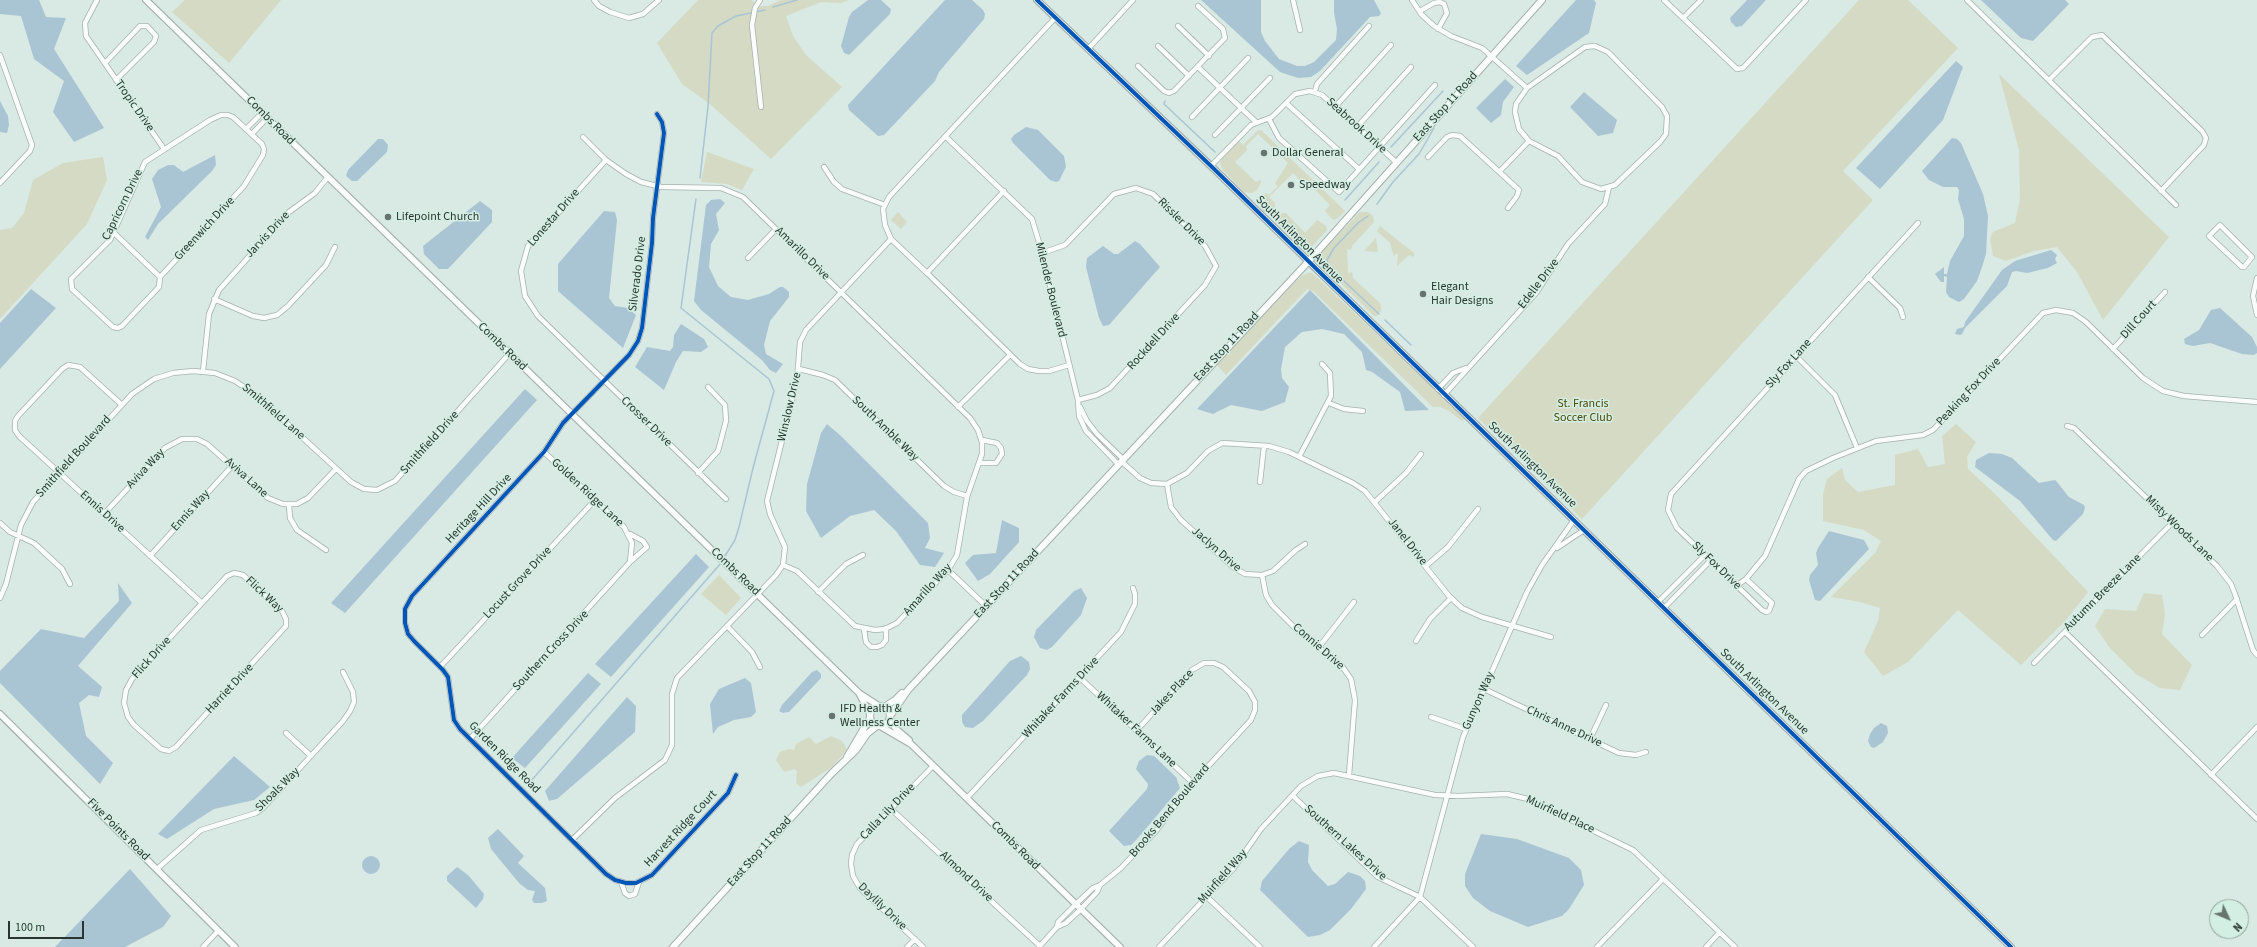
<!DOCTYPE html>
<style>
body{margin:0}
#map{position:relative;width:2257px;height:947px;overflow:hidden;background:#d9e9e3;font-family:"Source Sans 3",sans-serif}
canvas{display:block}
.north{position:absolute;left:2209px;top:899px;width:40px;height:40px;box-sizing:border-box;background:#d3efe4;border:1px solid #8fa49c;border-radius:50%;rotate:134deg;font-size:11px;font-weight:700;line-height:16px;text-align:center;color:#2a3430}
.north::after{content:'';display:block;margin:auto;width:14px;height:18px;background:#67736f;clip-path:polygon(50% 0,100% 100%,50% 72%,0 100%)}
.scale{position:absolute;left:8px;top:921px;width:76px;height:18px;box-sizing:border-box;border:2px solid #2a3430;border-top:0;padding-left:5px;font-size:12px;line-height:14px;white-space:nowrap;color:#2a3430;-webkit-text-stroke:3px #d3efe4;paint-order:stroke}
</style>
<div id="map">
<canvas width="2257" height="947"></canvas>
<div class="north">N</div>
<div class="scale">100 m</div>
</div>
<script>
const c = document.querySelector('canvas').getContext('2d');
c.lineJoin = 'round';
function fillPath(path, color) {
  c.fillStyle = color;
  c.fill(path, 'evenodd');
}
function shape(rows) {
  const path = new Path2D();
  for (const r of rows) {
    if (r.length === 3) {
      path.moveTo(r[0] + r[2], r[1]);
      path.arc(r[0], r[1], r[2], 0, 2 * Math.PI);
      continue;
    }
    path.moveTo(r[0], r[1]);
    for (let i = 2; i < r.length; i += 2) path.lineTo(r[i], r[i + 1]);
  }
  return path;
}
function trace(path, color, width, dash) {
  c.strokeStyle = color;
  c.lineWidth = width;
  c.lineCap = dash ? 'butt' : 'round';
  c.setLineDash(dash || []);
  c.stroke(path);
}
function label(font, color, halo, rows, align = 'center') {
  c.font = font + ' "Source Sans 3",sans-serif';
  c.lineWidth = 3;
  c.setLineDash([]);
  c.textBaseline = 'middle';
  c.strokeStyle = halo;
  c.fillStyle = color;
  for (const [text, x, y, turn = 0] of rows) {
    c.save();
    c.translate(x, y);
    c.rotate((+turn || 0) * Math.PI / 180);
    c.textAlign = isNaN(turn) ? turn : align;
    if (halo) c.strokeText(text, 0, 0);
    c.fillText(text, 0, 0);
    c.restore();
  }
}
fillPath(shape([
 [185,0,281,0,229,63,172,12],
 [698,0,752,0,757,6,768,6,781,0,849,0,841,3,821,2,786,16,793,36,806,55,842,87,771,159,711,105,682,84,657,43],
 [1859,0,1908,0,1958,48,1843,171,1873,200,1582,519,1478,418],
 [1999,74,2169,237,2103,320,2077,272,2057,247,2034,251,2006,261,1993,256,1990,238,1993,232,2015,223,2020,199,2019,150],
 [1261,130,1345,211,1338,218,1334,220,1331,218,1325,211,1330,205,1305,180,1302,182,1293,173,1269,197,1275,203,1275,206,1269,213,1263,212,1260,206,1261,199,1266,193,1269,195,1278,186,1275,183,1288,163,1258,134,1246,146,1247,150,1235,162,1256,182,1261,180,1261,183,1256,191,1251,193,1244,192,1223,170,1220,164,1222,159,1239,141,1243,145,1257,131],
 [707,152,754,169,742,190,727,184,701,182],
 [103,157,107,180,87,224,0,319,0,230,12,228,24,213,33,180,63,163],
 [898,212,907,222,901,229,891,220],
 [1360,212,1368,212,1373,216,1374,222,1352,246,1351,250,1347,249,1348,273,1352,272,1353,278,1381,304,1381,311,1377,316,1374,316,1321,264,1319,258,1320,254],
 [1282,213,1286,213,1305,233,1317,220,1326,226,1327,230,1309,250,1305,251,1276,223,1276,219],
 [1380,226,1414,253,1414,257,1409,255,1397,266,1398,254,1395,254,1394,257,1390,243,1377,231],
 [1376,238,1378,252,1364,251,1375,239],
 [1308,273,1312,273,1465,418,1462,421,1449,411,1440,407,1433,407,1313,291,1307,289,1226,375,1216,364,1301,276],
 [1956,424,1976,442,1967,457,1968,469,1995,494,2088,592,2067,619,2021,665,1958,610,1908,662,1883,676,1864,652,1878,621,1880,608,1860,602,1831,597,1875,553,1881,541,1864,530,1823,521,1823,494,1827,479,1842,468,1845,480,1858,492,1895,485,1895,455,1918,449,1928,467,1945,464,1942,436],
 [719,575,741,598,726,615,701,594],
 [2144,593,2162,595,2165,614,2162,634,2192,665,2180,690,2160,688,2136,674,2109,647,2095,626,2105,609,2136,611],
 [831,736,842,741,847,750,832,767,801,787,796,783,797,771,794,769,784,772,776,760,780,752,789,749,794,750,796,744,809,737,816,744]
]), '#d5dac4');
fillPath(shape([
 [0,0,39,0,46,17,66,18,54,49,104,128,74,142,53,112,64,81,34,59,21,16,0,14],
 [868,0,881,0,891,9,890,14,849,55,844,53,841,46,849,17,852,12],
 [945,0,972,0,983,10,985,14,984,19,939,72,935,81,884,135,878,136,849,110,848,105],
 [1201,0,1261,0,1261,32,1265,41,1279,59,1297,66,1305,66,1314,62,1336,40,1337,29,1334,13,1334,0,1374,0,1381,13,1379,16,1370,17,1320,71,1311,77,1298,78,1280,72],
 [1576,0,1594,0,1596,3,1589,33,1527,75,1516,66],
 [1747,0,1766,0,1742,26,1736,27,1731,22,1730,18],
 [1981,0,2065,0,2069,4,2033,41,2021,38],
 [1956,61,1963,67,1943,120,1880,189,1856,168],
 [1505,79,1514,87,1503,102,1501,115,1491,123,1476,108],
 [1584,92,1617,120,1613,133,1598,136,1570,107],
 [0,101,8,116,9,125,7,133,0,132],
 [1026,127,1038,130,1064,156,1066,167,1059,181,1056,182,1050,180,1013,143,1011,139,1014,135],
 [1952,138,1957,139,1961,143,1983,194,1988,216,1986,254,1982,267,1977,281,1964,299,1959,302,1949,297,1946,292,1947,277,1944,276,1944,282,1941,282,1935,274,1944,267,1944,274,1947,274,1950,261,1964,236,1964,219,1958,199,1959,190,1957,187,1943,187,1929,180,1922,171],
 [378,139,383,139,388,145,387,152,357,181,352,181,346,176,348,170],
 [215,155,216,165,212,171,158,224,148,240,145,237,161,207,152,179,158,170,168,165,174,165,183,172],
 [720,199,725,203,716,214,719,230,711,244,709,267,718,286,731,297,748,300,769,294,780,287,783,287,789,292,789,297,770,321,764,345,766,354,783,364,776,373,770,370,762,360,701,310,694,301,706,205,711,200],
 [480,201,492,210,492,222,448,269,439,269,424,254,423,246],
 [604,211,615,212,617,220,609,298,615,306,628,308,636,315,623,348,558,291,558,264],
 [1135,241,1140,244,1160,267,1109,325,1103,326,1099,318,1086,267,1087,258,1103,246,1114,254,1118,254],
 [2051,250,2057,255,2055,259,2057,263,2048,268,2027,273,2016,271,2012,272,2007,286,1965,328,1962,334,1960,335,1955,334,1957,329,1964,327,1965,322,2002,270,2015,261],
 [31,289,56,308,0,369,0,323],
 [1310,290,1429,410,1405,411,1400,392,1372,372,1366,370,1362,352,1344,334,1322,329,1302,332,1285,347,1281,369,1282,378,1289,387,1285,402,1262,411,1231,405,1213,414,1197,409],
 [2220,308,2252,337,2257,347,2257,353,2254,355,2242,354,2210,343,2193,346,2185,344,2184,339,2199,330,2211,310],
 [681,324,704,339,708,347,701,352,683,351,676,362,664,390,635,367,647,347,670,351,673,347,674,335],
 [525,389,537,400,345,613,331,603],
 [827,424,841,436,928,523,930,538,925,548,944,553,935,567,920,565,896,531,874,510,850,516,821,538,806,511,807,484,821,433],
 [1989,453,2002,454,2012,458,2039,483,2055,480,2057,482,2069,497,2084,505,2085,508,2083,514,2056,541,2053,540,2020,501,1975,467,1976,460],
 [1002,520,1019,528,1019,542,990,574,978,581,965,563,973,555,996,553],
 [1829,531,1864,540,1869,549,1820,601,1815,600,1809,580,1810,575,1818,565,1816,553,1818,548],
 [696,554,709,567,611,677,595,664],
 [118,583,132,603,78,666,102,687,99,697,89,695,79,703,86,736,113,763,100,784,0,683,0,671,41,629,84,638,119,601],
 [1081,588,1087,598,1081,615,1052,647,1047,650,1040,648,1034,637,1036,630,1074,591],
 [1021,656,1029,662,1030,669,1027,675,983,721,973,728,965,727,962,722,962,715,1010,661],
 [817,670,821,674,821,678,789,712,783,713,779,711,782,705,812,672],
 [588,673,601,684,525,768,512,758],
 [745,678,751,683,756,712,751,717,734,720,718,727,713,734,710,704,719,689],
 [627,697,636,706,635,732,557,799,549,801,545,791],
 [1881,723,1887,726,1888,733,1883,742,1874,748,1871,747,1868,741,1870,734,1874,728],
 [1147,755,1154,756,1176,777,1180,788,1138,838,1131,845,1124,846,1109,831,1147,789,1148,784,1136,769,1139,761],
 [234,756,270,787,254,800,214,809,167,839,158,834],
 [498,829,524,856,518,863,545,888,547,901,542,903,534,903,532,900,535,891,528,890,519,883,491,849,488,838],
 [1481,834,1517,839,1569,858,1581,870,1584,885,1569,909,1562,916,1528,927,1490,911,1473,898,1465,886,1465,874],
 [1299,841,1309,845,1308,862,1312,870,1328,886,1335,884,1348,872,1360,876,1365,881,1366,889,1351,909,1330,930,1320,935,1308,937,1260,890,1262,881,1289,849],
 [371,865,9],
 [457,867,468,875,484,894,483,899,476,908,447,881,447,876],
 [130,869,171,916,163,927,125,947,55,947]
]), '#a9c5d4');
trace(shape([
 [773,7,797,0],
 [1165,101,1164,104,1215,152],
 [1391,147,1443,91],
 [700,178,708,106,712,33,718,26,736,16,765,10],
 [696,199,681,308,769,379,774,391,753,468,739,527,735,540,723,559],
 [1345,200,1379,162],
 [1377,204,1393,182,1419,154,1434,128],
 [1368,216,1358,223,1334,248,1327,260,1327,265,1379,314],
 [1385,320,1411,345],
 [531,781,721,563]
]), '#a9c5d4', 1.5);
const minor = shape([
 [97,0,85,23,86,36,164,149],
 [594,0,599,6,610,12,629,18,643,14,659,0],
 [760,0,755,8,752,25,761,107],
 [1293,0,1300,30],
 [1412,0,1421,14,1434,26,1451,36,1482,48,1527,88],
 [1664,0,1737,69,1743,68,1806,0],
 [1967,0,2176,205],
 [1420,11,1434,3,1440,2,1444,4,1447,13,1438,29],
 [1683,18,1701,0],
 [1178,26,1209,56],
 [1158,46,1189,76],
 [1595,46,1608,52,1662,107,1667,116,1666,134,1660,142,1615,185,1601,189,1582,182,1558,156,1529,141,1519,129,1515,112,1516,104,1527,88,1585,47,1595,46],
 [1088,49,1133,0],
 [0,55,32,145,30,151,0,183],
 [105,63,140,26,147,26,156,36,154,42,116,80],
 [1138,66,1164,91,1169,93,1174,91,1225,38,1223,29,1198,6],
 [1198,67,1256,122],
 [2049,80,2092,37,2102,35,2202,131,2206,138,2204,145,2161,191],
 [1315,91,1317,84,1369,26],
 [1286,103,1359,169],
 [1335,107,1391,45],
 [657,114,662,122,664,133,653,218,652,243,642,328,638,341,629,355,563,423,544,452,412,596,405,609,405,623,408,634,414,641,443,670,448,677,454,720,460,729,606,874,615,880,626,883,636,883,652,875,728,793,736,775],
 [228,115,233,117,262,144,264,149,263,155,244,186,160,277,159,287,122,326,118,328,113,327,72,289,71,279,110,240,145,162,210,120,221,115,228,115],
 [1192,117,1248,58],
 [1269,119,1279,138,1339,192,1435,85],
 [1357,127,1411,67],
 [247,128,262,113],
 [252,134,267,118],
 [1215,135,1270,78],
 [583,137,606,160,626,174,641,182,661,187,721,188,743,197,970,418,978,430,982,442,982,454,967,497,957,555,948,570,897,623,885,629,875,630,855,626,797,571,783,565],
 [946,137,1032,219,1041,249,1078,400,1079,416,1086,431,1118,464],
 [1428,157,1447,137,1452,135,1460,136,1519,190,1517,196,1508,208],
 [606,160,528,246,521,271,525,296,538,316,726,499],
 [1211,166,1251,125,1272,117,1295,94,1310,91,1322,95,1396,162],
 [824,167,834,182,842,189,885,205],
 [1500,171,1529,141],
 [1004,191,927,273,891,239,885,225,883,209,889,197,1055,18],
 [2220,225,2252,257,2244,267,2242,267,2209,236,2220,225],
 [113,232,160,277],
 [1042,253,1065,245,1114,194,1136,188,1153,194,1193,233,1205,246,1216,266,1205,285,1110,388,1097,395,1078,400],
 [748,258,776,229],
 [927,273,1020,364,1028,369,1039,371,1049,371,1069,365],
 [1868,277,1900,308,1903,317],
 [2257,278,2253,296,2257,315],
 [214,299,253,316,264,318,277,315,288,306,326,265,335,247],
 [2113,349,2165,292],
 [1796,356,1835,395,1857,448],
 [799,369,823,375,835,380,944,486,954,492,967,496],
 [203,371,209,314,219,290,289,212,315,193,327,178],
 [1438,389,1453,373,1466,368],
 [1444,395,1536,293,1568,244,1605,204,1609,187],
 [1329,403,1344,409,1363,411],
 [122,405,80,367,68,365,62,369,18,416,15,421,15,430,19,436,202,603],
 [958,407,1010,355],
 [1080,407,1087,421,1097,434,1123,459],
 [2067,426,2074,428,2217,566,2231,584,2235,594,2253,650,2257,655],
 [1299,457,1331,396,1330,373,1322,364],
 [1121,461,1140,478,1151,483,1167,484,1187,473,1208,451,1222,443,1269,446,1289,452,1353,483,1365,491,1449,596,1462,608,1482,617,1551,637],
 [979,463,996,463,1002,454,1001,448,997,443,982,440],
 [698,473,718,451,726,421,725,405,708,387],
 [1260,482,1264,446],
 [1167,484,1171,507,1181,520,1233,567,1245,574,1262,575,1273,571,1296,550,1305,544],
 [1375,502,1406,473,1421,454],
 [289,505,290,518,297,530,326,550],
 [104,514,165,448,182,439,197,439,207,444,268,498,283,504,297,504,308,498,336,469],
 [0,523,10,532,34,543,62,569,70,584],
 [630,534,643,541,647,547,630,562],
 [1557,548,1584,530],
 [150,556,232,466],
 [1426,566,1448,547,1478,509],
 [948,570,986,606],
 [234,573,243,575,282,611,286,619,286,626,176,747,169,751,161,749,134,725,128,717,124,703,126,690,132,679,202,603,227,576,234,573],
 [1262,575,1266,595,1272,605,1297,630,1341,665,1351,679,1355,700,1349,775],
 [1746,579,1772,603,1769,611,1766,612,1762,610,1677,528,1668,510,1671,494,1918,223],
 [1736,586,1746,579,1765,556,1799,479,1806,471,1833,458,1876,441,1923,435,1933,430,2043,313,2056,310,2073,313,2086,322,2143,378,2163,391,2184,396,2257,402],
 [818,592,846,564,863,555],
 [0,598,6,584,21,525,33,502,132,394,154,379,173,373,193,371,215,373,235,381,256,395,351,482,364,489,377,490,395,481,509,354],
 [1658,602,1705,555],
 [1664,608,1710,561],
 [727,626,752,652,760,667],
 [864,629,866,642,871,647,877,647,882,645,886,640,886,628],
 [2065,632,2257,819],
 [2202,635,2237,599],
 [1416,641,1430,619,1451,598],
 [1319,647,1354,602],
 [2034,663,2172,523],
 [440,667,595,500],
 [1079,677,1193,783],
 [1484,689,1619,753,1636,755,1646,752],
 [1431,717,1466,729],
 [286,733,311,756],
 [470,739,630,562,632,543,624,527,544,452],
 [1590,739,1606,705],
 [2211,775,2257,727],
 [1293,796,1378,877,1420,897,1473,947],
 [967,798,1121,632,1135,604,1135,594,1133,588],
 [891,809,1040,946],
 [572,840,615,798,665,760,672,745,672,694,677,678,776,575,783,565,785,547,770,514,767,501,797,380,800,342,806,330,891,239],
 [157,869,201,830,256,813,263,808,343,721,350,711,354,702,353,692,343,672],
 [621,882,625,893,629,896,635,894,639,882],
 [1207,897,1260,947],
 [1057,927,1058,922,1075,905,1093,888,1100,885,1121,868,1156,831,1188,788,1251,720,1255,710,1255,702,1249,691,1223,667,1214,663,1204,663,1192,670,1137,730],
 [203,947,218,931],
 [907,947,915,939],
 [923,947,860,888,853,876,851,864,852,855,857,844,933,766],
 [1039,947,1057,927,1066,923,1080,910,1097,892,1100,885],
 [1159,947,1233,869,1261,829,1301,786,1318,776,1334,773,1435,795,1458,796,1507,794,1528,799,1633,850,1735,947],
 [1374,947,1420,897,1463,737,1527,592,1542,565,1574,520],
 [1597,947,1663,879],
 [1706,947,1719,933]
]);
const tertiary = shape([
 [146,0,859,693,870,714],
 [1037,0,1211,166,2011,947],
 [859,693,879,706],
 [0,714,235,947],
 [890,719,896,729,909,740],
 [880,726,911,744,1120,947]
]);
const secondary = shape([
 [880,716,10],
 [884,707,895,700,902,693],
 [890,716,908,690,1308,262,1542,0],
 [847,757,870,718],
 [673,947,832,773,856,750,867,734,877,726]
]);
trace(minor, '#a5b1ad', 6);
trace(tertiary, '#a5b1ad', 8);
trace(secondary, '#a5b1ad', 8);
trace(minor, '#f9fcfb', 4.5);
trace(tertiary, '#f9fcfb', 5.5);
trace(secondary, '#f9fcfb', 6);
trace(shape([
 [1037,0,1211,166,2011,947],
 [657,114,662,122,664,133,653,218,652,243,642,328,638,341,629,355,563,423,544,452,412,596,405,609,405,623,408,634,414,641,443,670,448,677,454,720,460,729,606,874,615,880,626,883,636,883,652,875,728,793,736,775]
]), '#0057b8', 4);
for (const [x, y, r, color] of [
 [1264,153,4,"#67736f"],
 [1291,185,4,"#67736f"],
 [388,217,4,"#67736f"],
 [1423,294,4,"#67736f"],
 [832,716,4,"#67736f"]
]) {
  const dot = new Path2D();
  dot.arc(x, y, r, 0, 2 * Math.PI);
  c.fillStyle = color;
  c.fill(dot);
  trace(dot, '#d3efe4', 1.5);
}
label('12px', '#2a3430', '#d3efe4', [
 ["Tropic Drive",134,106,55],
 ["East Stop 11 Road",1446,107,-48],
 ["Combs Road",270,121,45],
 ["Seabrook Drive",1356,126,42],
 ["Capricorn Drive",123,205,-64],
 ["Lonestar Drive",554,218,-49],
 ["Rissler Drive",1181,222,45],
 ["Greenwich Drive",205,229,-47],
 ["Jarvis Drive",268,235,-47],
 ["South Arlington Avenue",1299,240,45],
 ["Amarillo Drive",802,254,44],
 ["Silverado Drive",638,274,-83],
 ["Edelle Drive",1539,284,-53],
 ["Milender Boulevard",1050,290,76],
 ["Dill Court",2139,320,-48],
 ["Rockdell Drive",1154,342,-48],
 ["Combs Road",502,347,44],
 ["East Stop 11 Road",1227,347,-47],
 ["Sly Fox Lane",1789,364,-48],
 ["Peaking Fox Drive",1969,392,-47],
 ["Winslow Drive",790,407,-77],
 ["Smithfield Lane",273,412,41],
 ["Crosser Drive",646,422,44],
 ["South Amble Way",885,429,44],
 ["Smithfield Drive",430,443,-48],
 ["Smithfield Boulevard",74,457,-48],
 ["South Arlington Avenue",1532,465,44],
 ["Aviva Way",146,469,-47],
 ["Aviva Lane",246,478,42],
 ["Golden Ridge Lane",587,493,43],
 ["Heritage Hill Drive",479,509,-47],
 ["Ennis Way",191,511,-48],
 ["Ennis Drive",102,512,42],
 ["Misty Woods Lane",2179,529,44],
 ["Janel Drive",1407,542,52],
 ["Jaclyn Drive",1216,550,41],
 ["Sly Fox Drive",1716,566,44],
 ["Combs Road",735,572,44],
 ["Locust Grove Drive",518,583,-47],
 ["East Stop 11 Road",1007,584,-47],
 ["Amarillo Way",928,590,-48],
 ["Autumn Breeze Lane",2103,593,-45],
 ["Flick Way",264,595,43],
 ["Connie Drive",1318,647,41],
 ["Southern Cross Drive",551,651,-47],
 ["Flick Drive",152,658,-48],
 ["Harriet Drive",230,689,-47],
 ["South Arlington Avenue",1764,692,44],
 ["Jakes Place",1172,693,-47],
 ["Whitaker Farms Drive",1061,698,-47],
 ["Gunyon Way",1479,701,-66],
 ["Chris Anne Drive",1564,727,25],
 ["Whitaker Farms Lane",1136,730,43],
 ["Garden Ridge Road",504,758,45],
 ["Shoals Way",278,790,-45],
 ["Brooks Bend Boulevard",1170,811,-50],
 ["Calla Lily Drive",888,812,-46],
 ["Muirfield Place",1560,815,25],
 ["Harvest Ridge Court",681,829,-47],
 ["Five Points Road",118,830,45],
 ["Southern Lakes Drive",1345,843,42],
 ["Combs Road",1015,846,45],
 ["East Stop 11 Road",760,852,-48],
 ["Almond Drive",966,877,43],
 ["Muirfield Way",1223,877,-49],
 ["Daylily Drive",882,907,44]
]);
label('12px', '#2a3430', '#d3efe4', [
 ["Dollar General",1272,153],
 ["Speedway",1299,185],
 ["Lifepoint Church",396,217],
 ["Elegant",1431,287],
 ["Hair Designs",1431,301],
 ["IFD Health &",840,709],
 ["Wellness Center",840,723]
], 'left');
label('12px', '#504805', '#d3efe4', [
 ["St. Francis",1583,404],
 ["Soccer Club",1583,418]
]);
</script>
